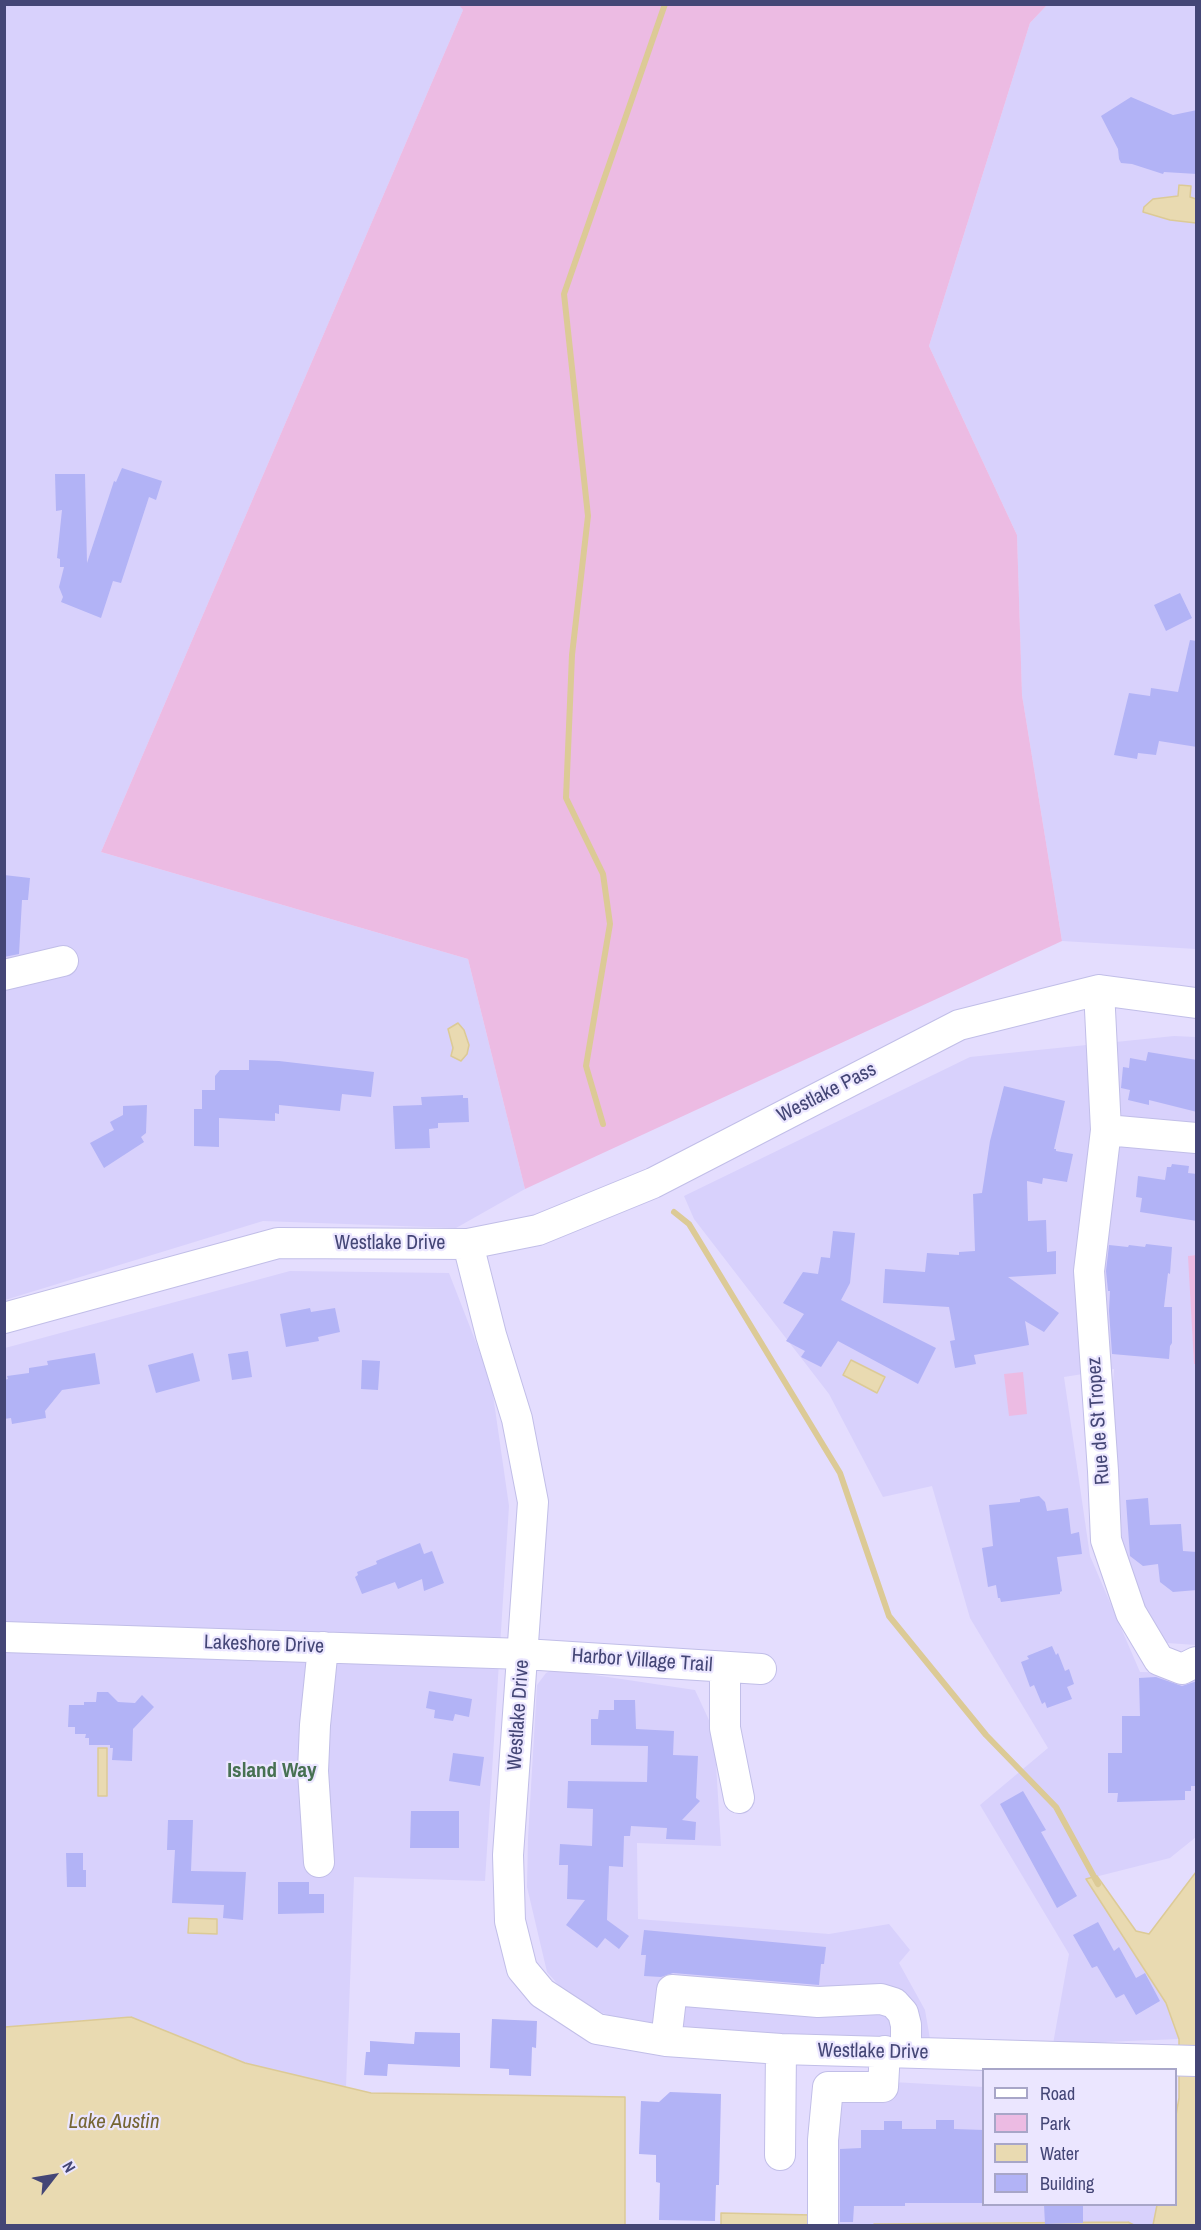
<!DOCTYPE html>
<style>
body{margin:0}
#map{position:relative;width:1201px;height:2230px;overflow:hidden;background:#e4ddfe;font-family:"Archivo Narrow",sans-serif}
canvas{display:block}
.frame{position:absolute;inset:0;border:6px solid #444676;pointer-events:none}
.legend{position:absolute;left:982px;top:2068px;width:195px;height:138px;box-sizing:border-box;background:#ebe6ff;border:2px solid #a8a6c8;margin:0;padding:8px 10px;list-style:none;font-size:18px;color:#444676}
.legend li{display:flex;align-items:center;gap:12px;height:30px}
.legend b{width:30px;border:2px solid #a8a6c8}
.north{position:absolute;left:24px;top:2146px;width:60px;height:60px;-webkit-text-stroke:4px #ebe6ff;paint-order:stroke;rotate:59deg;font-size:16px;font-weight:700;line-height:24px;text-align:center;color:#444676}
.north::after{content:'';display:block;margin:auto;width:21px;height:27px;background:#444676;clip-path:polygon(50% 0,100% 100%,50% 72%,0 100%)}
</style>
<div id="map">
<canvas width="1201" height="2230"></canvas>
<div class="frame"></div>
<ul class="legend">
<li><b style="height:8px;background:#fff"></b>Road</li>
<li><b style="height:16px;background:#ecbbe3"></b>Park</li>
<li><b style="height:16px;background:#e9dab1"></b>Water</li>
<li><b style="height:16px;background:#b2b3f6"></b>Building</li>
</ul>
<div class="north">N</div>
</div>
<script>
const c = document.querySelector('canvas').getContext('2d');
c.lineJoin = 'round';
function fillPath(path, color) {
  c.fillStyle = color;
  c.fill(path, 'evenodd');
}
function shape(rows) {
  const path = new Path2D();
  for (const r of rows) {
    path.moveTo(r[0], r[1]);
    for (let i = 2; i < r.length; i += 2) path.lineTo(r[i], r[i + 1]);
  }
  return path;
}
function trace(path, color, width, dash) {
  c.strokeStyle = color;
  c.lineWidth = width;
  c.lineCap = dash ? 'butt' : 'round';
  c.setLineDash(dash || []);
  c.stroke(path);
}
function label(font, color, halo, rows, align = 'center') {
  c.font = font + ' "Archivo Narrow",sans-serif';
  c.lineWidth = 4.5;
  c.setLineDash([]);
  c.textBaseline = 'middle';
  c.strokeStyle = halo;
  c.fillStyle = color;
  for (const [text, x, y, turn = 0] of rows) {
    c.save();
    c.translate(x, y);
    c.rotate((+turn || 0) * Math.PI / 180);
    c.textAlign = isNaN(turn) ? turn : align;
    if (halo) c.strokeText(text, 0, 0);
    c.fillText(text, 0, 0);
    c.restore();
  }
}
fillPath(shape([
 [459,4,463,10,101,852,468,959,525,1189,456,1228,263,1221,5,1300,4,5],
 [1047,5,1196,5,1196,949,1062,941,1022,695,1017,535,929,346,1030,23],
 [1174,1036,1196,1037,1196,1255,1189,1256,1194,1364,1196,1364,1196,1645,1167,1643,1149,1627,1117,1535,1111,1413,1114,1369,1064,1377,1090,1556,1140,1672,1188,1673,1196,1670,1196,1837,1170,1858,1087,1879,1166,2004,1179,2039,1053,2044,1069,1954,980,1805,1048,1748,970,1618,932,1486,883,1497,829,1394,694,1219,684,1196,970,1057],
 [290,1271,449,1273,491,1381,509,1506,485,1881,354,1877,346,2087,245,2063,131,2017,5,2027,5,1348],
 [554,1669,695,1690,714,1731,721,1846,637,1843,638,1919,829,1934,889,1924,910,1950,899,1963,925,2010,930,2039,636,2028,570,1998,547,1972,527,1887,528,1838,537,1685,546,1673],
 [820,2078,983,2087,984,2204,1157,2205,1153,2225,1134,2225,1128,2222,812,2226]
]), '#d8d1fc');
fillPath(shape([
 [459,5,1047,5,1030,23,929,346,1017,535,1022,695,1062,941,525,1189,468,959,101,852,463,10],
 [1196,1255,1196,1364,1194,1364,1188,1256],
 [1023,1372,1027,1414,1009,1416,1004,1374]
]), '#ecbbe3');
const water = shape([
 [1179,185,1191,186,1190,197,1196,199,1196,223,1170,220,1143,212,1144,207,1153,199,1178,196,1179,185],
 [458,1023,464,1030,469,1045,467,1054,461,1061,451,1056,453,1048,448,1029,458,1023],
 [851,1360,885,1377,877,1393,843,1375,851,1360],
 [98,1748,107,1748,107,1796,98,1796,98,1748],
 [1196,1872,1196,2225,1153,2225,1157,2205,1176,2204,1176,2115,1179,2098,1179,2039,1166,2003,1086,1879,1097,1876,1136,1931,1149,1934,1196,1872],
 [189,1918,217,1919,217,1934,188,1933,189,1918],
 [131,2017,245,2063,371,2093,625,2097,625,2225,5,2225,5,2027,131,2017],
 [721,2213,812,2215,812,2225,721,2226,721,2213],
 [1128,2222,1134,2225,874,2226,874,2224,1128,2222]
]);
fillPath(water, '#e9dab1');
trace(water, '#dcca96', 1.5);
trace(shape([
 [603,1124,586,1066,610,924,603,874,566,798,572,655,588,516,564,294,665,4],
 [674,1212,689,1224,840,1473,889,1616,986,1735,1056,1807,1098,1884]
]), '#dcca96', 6);
fillPath(shape([
 [1131,97,1173,115,1197,110,1197,174,1164,172,1163,174,1132,164,1121,163,1119,159,1118,149,1101,116],
 [122,468,162,481,156,500,149,497,121,583,113,581,101,618,61,602,63,597,59,587,64,567,60,567,60,559,57,558,62,510,56,511,55,474,85,474,87,563,114,481,116,482],
 [1180,593,1192,618,1166,631,1154,605],
 [1190,640,1197,641,1197,747,1159,741,1156,755,1138,753,1137,759,1114,755,1129,693,1150,696,1151,688,1178,692],
 [4,875,30,878,28,900,22,900,19,954,4,957],
 [1148,1052,1197,1060,1197,1112,1149,1100,1149,1105,1128,1100,1130,1090,1121,1088,1123,1067,1129,1068,1130,1058,1146,1061],
 [249,1060,279,1061,374,1072,371,1097,342,1094,340,1111,279,1105,279,1114,275,1113,275,1121,219,1118,219,1147,194,1146,194,1109,202,1109,202,1090,215,1090,215,1076,220,1070,249,1070],
 [1004,1086,1065,1101,1054,1149,1056,1149,1056,1151,1073,1154,1067,1182,1043,1178,1042,1184,1027,1181,1028,1221,1046,1220,1047,1252,1056,1251,1056,1274,1008,1277,1059,1313,1044,1332,1025,1321,1029,1345,974,1355,976,1364,955,1368,950,1341,955,1340,949,1307,883,1303,885,1269,925,1272,927,1253,959,1255,959,1252,975,1251,973,1194,982,1193,990,1141],
 [463,1095,463,1098,468,1098,469,1122,438,1123,438,1128,429,1129,430,1148,395,1149,393,1106,422,1105,421,1097],
 [147,1105,146,1133,141,1137,144,1142,104,1168,90,1143,114,1130,110,1122,123,1115,123,1106],
 [1172,1164,1189,1166,1188,1173,1197,1174,1197,1221,1140,1212,1142,1198,1136,1197,1138,1176,1165,1180,1167,1167,1171,1167],
 [833,1231,855,1233,850,1283,841,1300,936,1348,918,1384,838,1341,821,1367,801,1357,805,1351,786,1341,804,1314,783,1303,803,1272,818,1274,821,1257,830,1258],
 [1146,1244,1172,1247,1170,1274,1168,1273,1164,1307,1172,1307,1172,1343,1170,1346,1169,1359,1112,1354,1109,1311,1110,1291,1108,1291,1106,1271,1109,1245,1128,1247,1129,1245,1145,1247],
 [310,1308,311,1312,335,1308,340,1332,318,1337,319,1341,286,1347,280,1314],
 [248,1351,252,1377,232,1380,228,1354],
 [95,1353,100,1384,62,1390,45,1411,46,1418,12,1424,11,1418,4,1419,4,1380,8,1379,7,1376,29,1373,29,1368,48,1365,47,1361],
 [193,1353,200,1381,156,1393,148,1365],
 [362,1360,380,1361,378,1390,361,1389],
 [1039,1496,1045,1502,1047,1511,1068,1508,1071,1534,1079,1532,1082,1554,1057,1557,1062,1591,1060,1592,1060,1594,1001,1602,1000,1598,998,1598,996,1585,988,1587,982,1548,993,1546,989,1505,1020,1502,1020,1499],
 [1148,1498,1150,1525,1181,1524,1183,1551,1197,1552,1197,1590,1173,1592,1160,1582,1158,1564,1143,1566,1130,1556,1126,1500],
 [420,1543,424,1554,432,1551,444,1583,424,1591,422,1579,398,1589,395,1582,362,1594,355,1577,358,1575,357,1572,377,1564,376,1561],
 [1052,1646,1056,1655,1058,1653,1065,1671,1069,1669,1074,1684,1067,1687,1072,1699,1047,1708,1045,1702,1042,1704,1034,1685,1030,1687,1021,1662,1029,1659,1027,1656],
 [1156,1677,1182,1686,1197,1681,1197,1786,1191,1786,1191,1791,1185,1791,1185,1800,1117,1802,1118,1793,1108,1793,1108,1753,1122,1753,1122,1716,1140,1716,1139,1678],
 [429,1691,472,1699,469,1717,455,1714,453,1721,434,1718,435,1710,426,1708],
 [97,1692,108,1692,118,1702,135,1703,142,1695,154,1707,133,1729,132,1761,112,1760,113,1748,110,1748,110,1745,89,1745,89,1738,85,1738,86,1734,75,1734,75,1727,68,1727,69,1705,84,1705,84,1702,96,1702],
 [614,1700,635,1700,636,1729,674,1731,673,1755,698,1756,696,1798,700,1801,682,1820,696,1822,695,1840,666,1839,667,1828,631,1826,630,1836,624,1836,623,1867,609,1866,607,1920,629,1936,619,1949,605,1938,597,1948,566,1925,585,1900,567,1899,568,1865,559,1865,560,1844,592,1846,593,1809,567,1808,568,1781,647,1782,648,1746,591,1745,591,1719,598,1719,599,1710,614,1710],
 [453,1753,484,1757,480,1786,449,1781],
 [1023,1791,1046,1830,1041,1832,1077,1896,1057,1908,1000,1804],
 [411,1811,459,1811,459,1848,410,1848],
 [168,1820,193,1820,191,1871,246,1872,243,1920,223,1918,224,1905,172,1903,175,1850,167,1850],
 [66,1853,83,1853,83,1870,86,1870,86,1887,67,1887],
 [278,1882,309,1882,309,1894,324,1894,324,1913,278,1914],
 [1098,1922,1114,1951,1119,1947,1136,1978,1145,1973,1160,2001,1136,2015,1124,1994,1116,1998,1097,1966,1092,1968,1073,1935],
 [644,1930,826,1947,824,1964,821,1964,819,1985,673,1973,661,1977,644,1976,646,1955,641,1955],
 [492,2019,537,2021,536,2048,532,2047,531,2076,509,2075,509,2069,490,2068],
 [415,2032,460,2033,460,2067,388,2064,387,2076,364,2075,366,2052,370,2052,370,2041,414,2044],
 [670,2092,721,2094,719,2185,716,2185,715,2221,659,2220,660,2183,656,2182,656,2155,639,2154,641,2101,659,2102],
 [936,2120,954,2120,954,2129,984,2130,984,2203,905,2203,905,2206,854,2206,853,2222,840,2222,840,2149,861,2148,861,2130,884,2130,884,2121,902,2121,902,2129,936,2129],
 [1044,2205,1083,2205,1083,2223,1045,2224]
]), '#b2b3f6');
const minor = shape([
 [4,975,63,961],
 [1099,990,1106,1130,1089,1271,1103,1471,1106,1540,1131,1613,1159,1660,1182,1669,1196,1662],
 [1106,1130,1196,1138],
 [468,1244,491,1335,517,1419,533,1502,508,1855,510,1921,522,1969,542,1993,597,2029,666,2041,781,2049,1196,2061],
 [4,1318,278,1243,468,1244,538,1230,653,1183,959,1025,1099,990,1196,1003],
 [4,1637,524,1654,761,1669],
 [725,1667,725,1728,739,1798],
 [319,1862,313,1771,315,1725,323,1647],
 [666,2041,672,1990,818,2002,881,1999,894,2003,903,2013,906,2025,906,2052],
 [780,2155,781,2049],
 [823,2226,823,2140,828,2087,883,2087,885,2051]
]);
trace(minor, '#c1bee8', 32);
trace(minor, '#fff', 30);
label('20px', '#444676', '#ebe6ff', [
 ["Westlake Pass",827,1093,-27],
 ["Westlake Drive",390,1244],
 ["Rue de St Tropez",1099,1421,-94],
 ["Lakeshore Drive",264,1645,2],
 ["Harbor Village Trail",642,1661,4],
 ["Westlake Drive",519,1715,-86],
 ["Westlake Drive",873,2052,1]
]);
label('bold 21px', '#477152', '#ebe6ff', [
 ["Island Way",272,1771]
]);
label('italic 21px', '#766634', '#ebe6ff', [
 ["Lake Austin",114,2122]
]);
</script>
